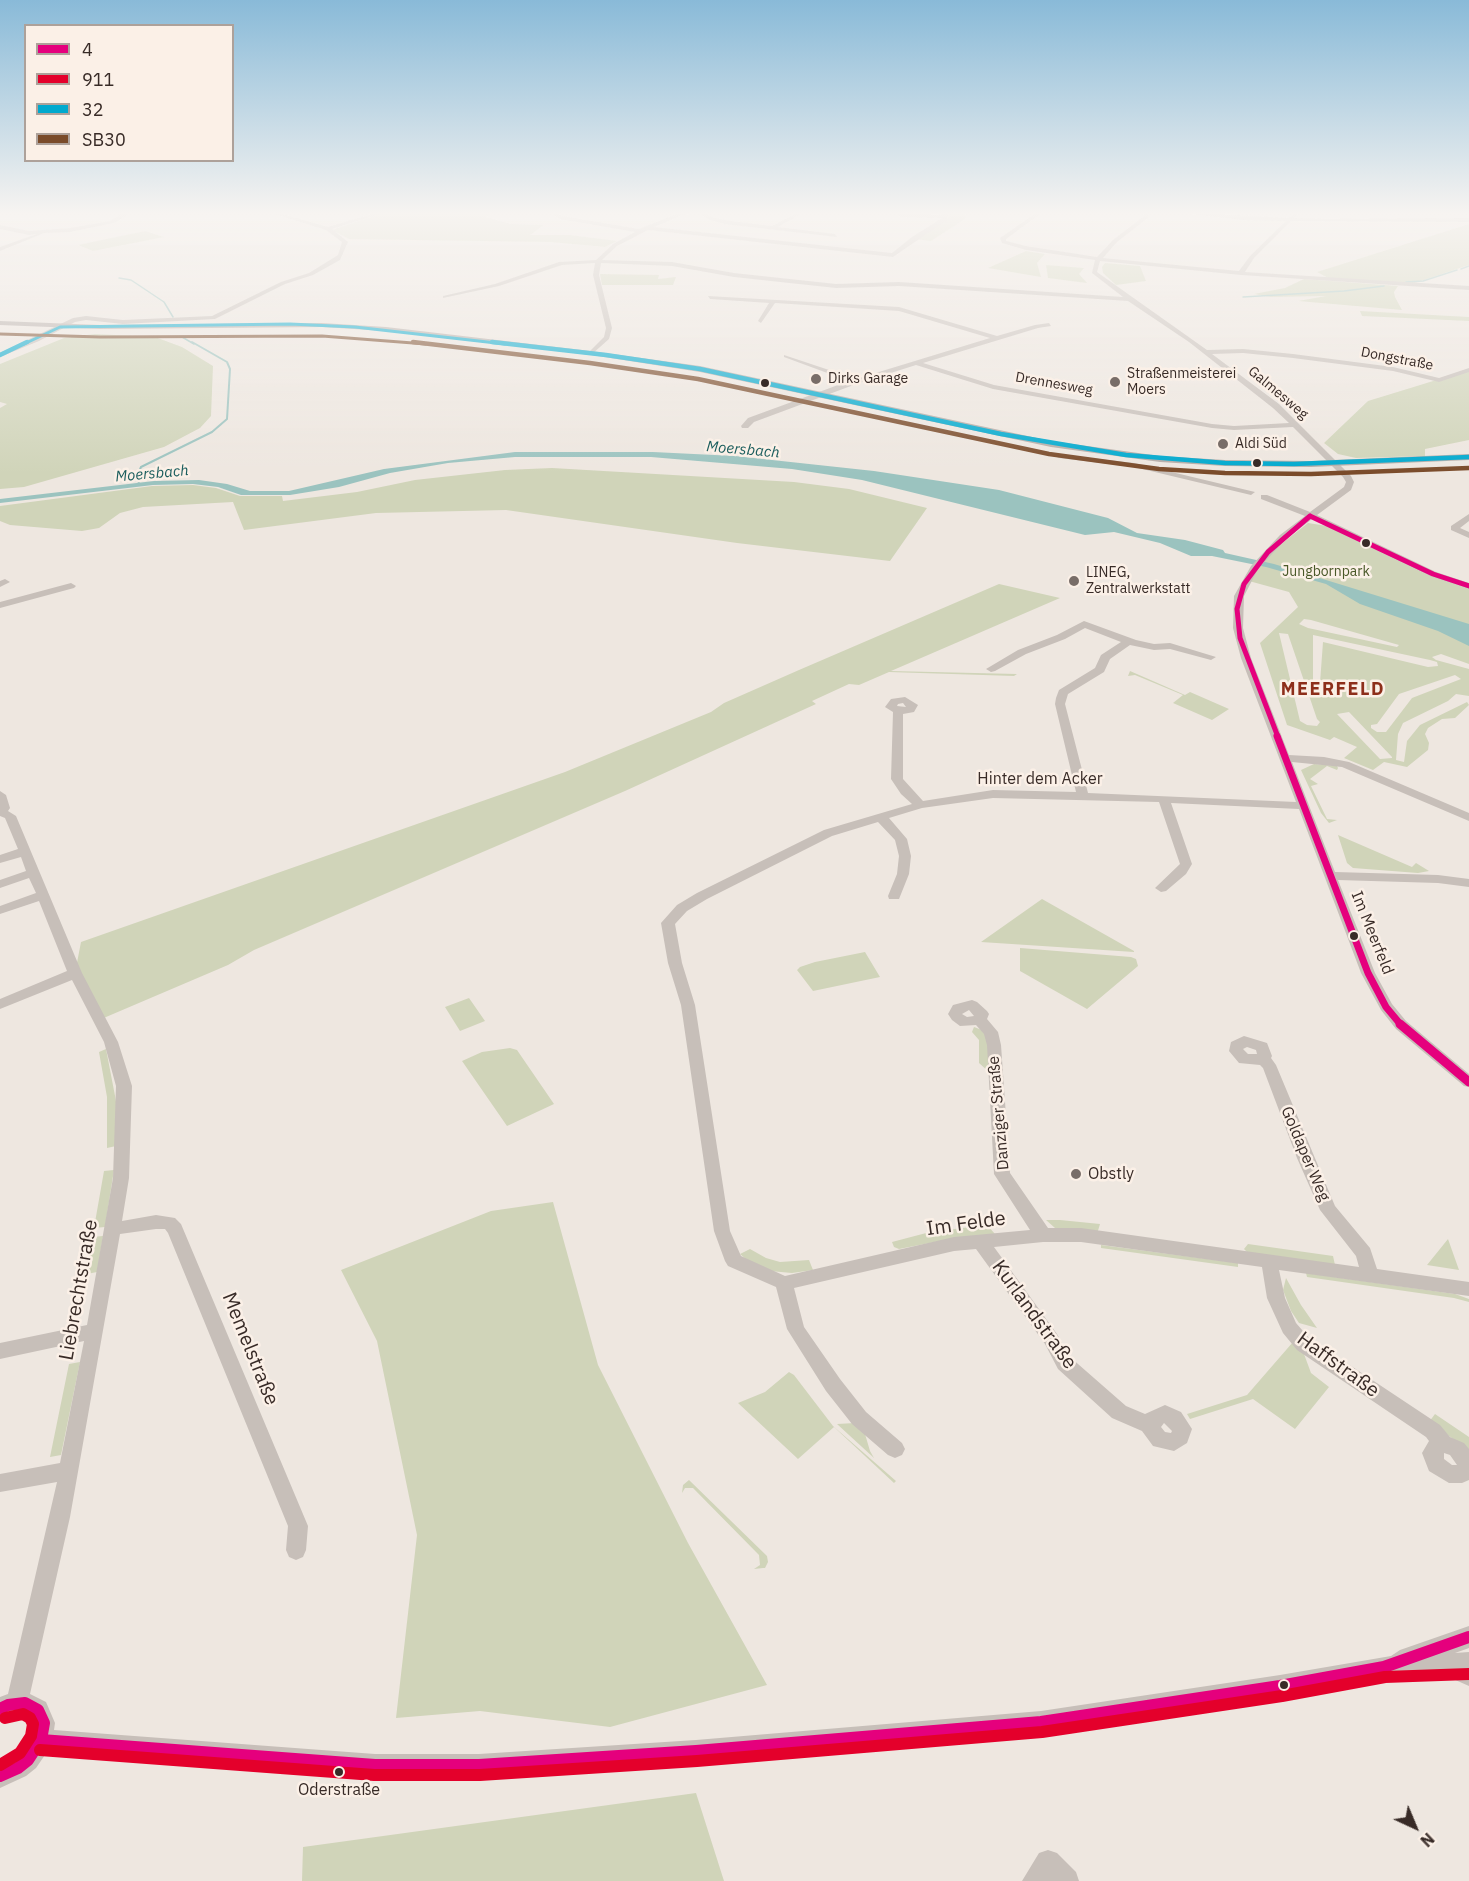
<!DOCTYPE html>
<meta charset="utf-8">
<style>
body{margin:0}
#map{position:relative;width:1469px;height:1881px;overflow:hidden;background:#eee7e0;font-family:"IBM Plex Sans",sans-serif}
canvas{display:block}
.legend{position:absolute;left:24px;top:24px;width:210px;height:138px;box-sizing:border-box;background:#fbf0e7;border:2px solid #ada19a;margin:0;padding:8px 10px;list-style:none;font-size:18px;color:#382b27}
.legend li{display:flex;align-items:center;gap:12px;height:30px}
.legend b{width:30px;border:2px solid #ada19a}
.north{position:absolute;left:1385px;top:1797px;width:60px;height:60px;-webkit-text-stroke:4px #fbf0e7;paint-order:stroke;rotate:136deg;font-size:16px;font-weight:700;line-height:24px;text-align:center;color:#382b27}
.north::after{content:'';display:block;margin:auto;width:21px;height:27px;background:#382b27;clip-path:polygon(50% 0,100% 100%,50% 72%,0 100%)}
</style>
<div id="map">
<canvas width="1469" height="1881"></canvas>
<ul class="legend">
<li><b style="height:8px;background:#e5007d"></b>4</li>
<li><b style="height:8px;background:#e4002b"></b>911</li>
<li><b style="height:8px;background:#00a9ce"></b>32</li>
<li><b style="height:8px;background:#7a4b2a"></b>SB30</li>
</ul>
<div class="north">N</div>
</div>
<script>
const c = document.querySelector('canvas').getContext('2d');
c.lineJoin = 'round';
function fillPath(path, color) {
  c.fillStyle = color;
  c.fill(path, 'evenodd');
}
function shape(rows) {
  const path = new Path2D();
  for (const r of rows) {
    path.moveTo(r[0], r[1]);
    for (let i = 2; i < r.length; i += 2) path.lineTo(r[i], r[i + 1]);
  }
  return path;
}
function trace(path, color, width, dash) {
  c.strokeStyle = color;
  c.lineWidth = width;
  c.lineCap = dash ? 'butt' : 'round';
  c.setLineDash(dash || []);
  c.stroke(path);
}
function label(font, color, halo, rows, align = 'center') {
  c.font = font + ' "IBM Plex Sans",sans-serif';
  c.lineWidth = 5;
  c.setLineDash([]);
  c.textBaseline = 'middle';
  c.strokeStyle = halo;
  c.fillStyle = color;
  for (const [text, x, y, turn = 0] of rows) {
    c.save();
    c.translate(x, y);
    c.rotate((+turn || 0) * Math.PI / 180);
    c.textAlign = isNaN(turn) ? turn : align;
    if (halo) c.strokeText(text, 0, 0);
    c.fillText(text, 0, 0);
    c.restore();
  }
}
fillPath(shape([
 [389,211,497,211,486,217,511,224,544,225,530,235,570,235,617,241,605,247,551,242,349,239,332,230],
 [950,211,966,211,965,219,931,241,916,239,947,220],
 [1469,224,1469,265,1412,284,1332,280,1317,272],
 [145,231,164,237,93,251,78,245],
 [1026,251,1045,254,1037,263,1041,277,988,268],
 [1105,263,1140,266,1146,281,1116,285,1103,273,1102,267],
 [1046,265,1084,268,1079,274,1087,283,1048,278],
 [600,274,659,275,658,279,676,277,673,285,602,285],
 [1304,279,1398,286,1394,292,1395,297,1402,310,1298,301,1326,296,1271,297,1254,294,1285,288],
 [1360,311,1469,317,1469,321,1362,316],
 [95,334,155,337,182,347,213,366,211,416,200,428,164,447,24,487,0,489,0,408,7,404,0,402,0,364,64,338],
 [1469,370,1469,440,1425,449,1425,456,1356,458,1338,454,1324,443,1368,401],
 [552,468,794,482,849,489,927,508,890,561,737,543,506,510,376,513,244,530,233,502,143,507,120,513,99,528,82,531,10,525,0,521,0,506,152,486,193,485,216,488,240,496,282,496,283,501,357,492,415,480,505,470],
 [1308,523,1327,526,1428,575,1469,589,1469,664,1441,654,1432,657,1436,660,1469,669,1469,696,1456,694,1448,701,1403,723,1398,734,1396,760,1404,762,1407,741,1420,725,1467,702,1469,705,1455,718,1442,719,1428,728,1425,734,1429,743,1428,750,1407,767,1384,762,1373,770,1344,758,1357,747,1334,737,1330,740,1287,725,1260,643,1298,607,1289,592,1249,581,1262,562,1275,549],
 [1304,619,1311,620,1399,645,1397,647,1308,628,1299,624],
 [1279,633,1288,634,1317,719,1320,722,1317,726,1307,725,1300,721],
 [1313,635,1430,660,1437,662,1438,666,1428,667,1323,642,1320,683,1313,682],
 [1455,675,1461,679,1412,698,1386,732,1377,732,1371,728,1371,725,1377,724,1399,694],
 [1349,712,1392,757,1392,758,1380,759,1337,714],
 [999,584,1060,598,891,671,1017,674,1014,676,889,672,859,685,849,684,812,701,816,704,625,791,254,950,228,965,99,1020,75,973,81,942,565,772,711,712,724,703,799,670],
 [1130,671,1185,695,1190,692,1229,709,1212,720,1173,703,1183,695,1135,675,1128,676],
 [1314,764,1337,766,1338,768,1337,770,1327,766,1310,779,1318,784,1311,786,1327,819,1337,820,1329,823,1321,813,1301,770],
 [1338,835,1412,867,1416,863,1429,871,1418,873,1353,868,1347,863],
 [1042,899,1134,951,1134,952,981,942],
 [1020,948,1131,957,1136,959,1138,966,1087,1009,1020,971],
 [865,952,880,977,813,991,797,970,800,967,815,962],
 [469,998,485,1021,460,1031,445,1007],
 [974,1027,982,1030,988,1039,989,1072,979,1063,979,1040,972,1032],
 [510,1048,517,1050,554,1104,507,1126,462,1061,482,1052],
 [106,1049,116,1101,116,1146,107,1148,107,1097,99,1052],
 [114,1170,105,1227,94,1228,104,1171],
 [553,1202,598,1365,688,1543,767,1685,610,1727,480,1711,396,1718,417,1535,377,1341,341,1270,491,1211],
 [1046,1220,1060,1220,1100,1224,1097,1234,1055,1228],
 [987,1225,995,1234,940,1241,899,1249,894,1247,892,1242,930,1232],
 [103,1236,97,1272,87,1274,92,1237],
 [1448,1239,1459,1270,1427,1265],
 [1248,1244,1333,1256,1335,1265,1248,1253,1244,1249],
 [1101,1245,1238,1263,1238,1267,1101,1248],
 [750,1249,766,1258,780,1262,809,1260,813,1270,792,1273,770,1271,747,1260,740,1254],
 [1306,1273,1455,1294,1469,1299,1469,1302,1454,1298,1307,1277],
 [1286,1278,1301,1305,1317,1328,1299,1323,1291,1311,1283,1290],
 [1293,1342,1304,1354,1311,1373,1329,1387,1295,1429,1253,1399,1190,1419,1187,1414,1247,1395],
 [80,1362,61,1455,50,1457,69,1364],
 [789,1372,794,1375,833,1426,896,1481,894,1483,834,1427,798,1459,738,1403,765,1392],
 [1435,1414,1469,1437,1469,1450,1429,1422],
 [855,1423,865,1434,870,1451,874,1458,837,1424],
 [689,1480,767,1556,768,1562,765,1568,763,1568,754,1569,760,1565,759,1555,693,1488,685,1488,682,1493,683,1485],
 [696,1793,724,1881,302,1881,303,1847]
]), '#d0d4b9');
fillPath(shape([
 [515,452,653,452,735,456,874,471,999,490,1108,518,1137,533,1185,540,1223,550,1225,553,1274,564,1469,624,1469,646,1438,631,1360,604,1326,584,1266,567,1212,556,1191,556,1160,543,1114,532,1085,535,862,480,792,469,651,457,515,457,448,463,390,473,339,487,290,495,241,495,218,487,193,484,153,485,0,503,0,499,154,481,199,480,227,484,250,491,289,491,384,469]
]), '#9bc3bf');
trace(shape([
 [1461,269,1469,266],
 [119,278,131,280,164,302,173,317],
 [1406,282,1423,281,1457,270],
 [1243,297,1344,291,1384,286],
 [182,337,194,344]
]), '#9bc3bf', 1.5);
trace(shape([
 [139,485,138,474,141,467,212,432,227,419,230,369,227,362,192,342]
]), '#9bc3bf', 2);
fillPath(shape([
 [120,211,124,211,127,215,114,223,70,232,44,233,0,251,0,247,37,234,29,235,0,229,0,225,29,231,70,228,110,221,121,214,120,211],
 [265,211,272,211,328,227,382,211,389,211,332,229,348,242,340,260,313,275,285,284,215,319,123,324,86,320,75,322,39,341,0,357,0,353,73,318,86,316,123,320,212,316,281,282,309,273,338,255,342,242,326,230,265,211],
 [548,211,553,211,562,216,639,229,679,213,693,211,703,211,712,217,724,220,772,226,801,211,806,211,778,227,835,234,837,237,724,224,708,219,699,213,682,215,654,227,892,253,912,237,942,218,901,217,891,211,902,213,943,215,945,211,949,211,947,220,893,257,648,230,617,246,602,260,672,262,734,273,836,284,899,282,1123,297,1092,273,1095,260,1026,250,1002,243,1000,238,1039,211,1044,211,1006,239,1006,241,1026,246,1097,257,1113,240,1144,216,1143,212,1147,211,1149,217,1117,242,1103,258,1239,271,1250,256,1286,221,1244,220,1164,211,1289,218,1296,211,1301,211,1294,218,1324,219,1469,218,1469,222,1291,221,1254,258,1245,272,1469,286,1469,290,1241,275,1100,261,1097,272,1207,350,1243,349,1293,354,1393,367,1439,378,1469,368,1469,372,1439,382,1393,371,1293,358,1243,353,1212,354,1279,404,1351,476,1354,482,1351,490,1317,515,1436,572,1469,583,1469,589,1430,576,1312,519,1286,539,1258,569,1244,596,1243,628,1251,658,1289,755,1324,757,1349,762,1469,813,1469,821,1342,767,1292,762,1335,872,1438,875,1469,879,1469,887,1438,883,1338,880,1375,973,1392,1004,1406,1021,1469,1074,1469,1087,1464,1086,1396,1029,1381,1010,1361,973,1299,809,1171,803,1192,864,1186,874,1166,891,1161,892,1155,888,1180,864,1159,802,993,798,922,808,889,818,907,839,911,856,909,874,899,899,889,899,888,896,897,874,899,856,895,840,878,822,832,836,707,899,687,911,675,924,682,963,695,1005,730,1231,741,1256,785,1276,954,1237,1030,1230,994,1174,987,1045,984,1034,976,1025,960,1026,952,1020,948,1014,953,1005,972,1000,977,1002,987,1011,989,1014,987,1019,998,1032,1001,1045,1010,1173,1048,1228,1081,1228,1359,1267,1356,1256,1320,1210,1297,1158,1263,1068,1260,1065,1239,1063,1229,1051,1231,1042,1244,1036,1267,1043,1272,1056,1271,1058,1276,1065,1335,1206,1370,1248,1377,1269,1469,1282,1469,1296,1279,1270,1285,1298,1296,1323,1309,1338,1440,1425,1450,1437,1464,1443,1469,1449,1469,1480,1462,1483,1449,1483,1429,1471,1422,1453,1429,1441,1426,1437,1297,1350,1283,1333,1267,1298,1262,1267,1081,1242,1043,1242,994,1247,1057,1334,1070,1357,1126,1406,1145,1414,1165,1405,1181,1412,1192,1429,1187,1443,1174,1451,1153,1446,1142,1431,1112,1418,1058,1369,1045,1344,976,1249,954,1251,794,1288,804,1327,840,1379,866,1412,902,1443,905,1449,902,1455,895,1458,888,1455,852,1424,826,1391,787,1329,776,1287,728,1266,725,1261,714,1231,681,1005,668,963,661,923,677,905,697,893,824,830,912,804,901,794,891,779,893,712,885,707,891,699,905,697,918,705,914,712,903,714,903,779,923,801,993,790,1076,792,1055,704,1056,698,1059,690,1095,668,1101,655,1121,642,1085,628,1065,639,1026,654,995,671,991,672,986,669,1018,650,1057,635,1084,621,1136,640,1154,644,1170,643,1216,657,1211,660,1170,649,1154,650,1130,645,1110,659,1104,672,1068,694,1065,704,1088,793,1296,802,1241,658,1233,628,1234,596,1251,566,1280,535,1305,516,1261,499,1261,495,1267,495,1310,512,1344,487,1346,482,1343,477,1293,427,1234,430,1212,428,993,389,916,365,859,383,754,422,748,428,742,428,741,426,748,418,849,381,784,357,784,355,856,379,990,338,899,311,775,303,761,323,758,321,769,303,710,299,708,296,899,307,997,336,1035,325,1049,323,1051,326,1038,328,923,363,994,385,1212,424,1234,426,1289,423,1273,408,1189,342,1128,301,899,286,836,288,734,277,672,266,601,263,599,275,612,328,609,339,591,355,588,353,604,337,606,328,593,275,595,263,562,265,499,286,443,298,443,296,495,284,559,262,596,260,613,244,635,232,560,219,548,211],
 [903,703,906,707,897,706,898,704,903,703],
 [969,1010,974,1016,967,1017,962,1014,969,1010],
 [1247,1047,1256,1050,1257,1054,1248,1054,1243,1049,1247,1047],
 [1164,1423,1172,1431,1171,1433,1165,1432,1161,1427,1164,1423],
 [1444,1453,1450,1455,1457,1465,1452,1465,1444,1459,1444,1453],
 [1056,454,1134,463,1255,492,1251,495,1134,467,1059,458,1055,456,1056,454],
 [1469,514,1469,521,1460,528,1469,532,1469,538,1451,530,1451,526,1469,514],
 [5,579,10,582,0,587,0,581,5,579],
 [71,583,76,586,74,588,0,608,0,602,71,583],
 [0,791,6,795,10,808,8,811,16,816,82,973,118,1042,132,1086,129,1178,122,1221,156,1215,175,1218,181,1224,308,1526,306,1550,303,1557,296,1560,289,1557,286,1550,288,1526,168,1233,165,1229,156,1229,120,1234,70,1517,30,1694,46,1702,55,1723,54,1730,375,1754,479,1754,696,1740,1041,1711,1280,1675,1391,1656,1400,1650,1469,1626,1469,1648,1455,1653,1469,1652,1469,1686,1444,1675,1384,1678,1280,1697,1041,1733,696,1762,479,1776,375,1776,47,1752,36,1768,26,1776,0,1788,0,1764,20,1752,30,1736,33,1724,30,1718,23,1714,10,1716,0,1720,0,1697,8,1694,57,1482,0,1492,0,1474,60,1463,84,1341,0,1359,0,1343,87,1325,113,1178,116,1086,104,1042,72,980,0,1009,0,999,67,971,39,901,0,914,0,906,36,893,29,878,0,888,0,880,26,871,21,857,0,863,0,855,18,849,5,818,0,816,0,791],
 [1048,1850,1057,1853,1076,1872,1079,1881,1022,1881,1039,1853,1048,1850]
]), '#c7bfb9');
fillPath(shape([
 [0,321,100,325,322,323,386,327,591,351,700,366,1051,441,1160,456,1225,460,1311,461,1469,454,1469,460,1311,467,1225,466,1160,462,1051,447,700,372,591,355,386,331,322,327,100,329,0,325,0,321]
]), '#b6ada8');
trace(shape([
 [1310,516,1433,574,1469,586],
 [1278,737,1240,638,1237,609,1244,584,1268,552,1310,516]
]), '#e5007d', 5);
trace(shape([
 [1277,736,1368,973,1386,1007,1401,1025]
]), '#e5007d', 7);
trace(shape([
 [1400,1024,1469,1082]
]), '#e5007d', 9);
trace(shape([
 [0,1709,8,1705,25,1703,38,1710,44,1723,41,1740,28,1760,18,1768,0,1776],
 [41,1740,375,1765,479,1765,696,1751,1041,1722,1280,1686,1384,1667,1469,1637]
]), '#e5007d', 12);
trace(shape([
 [40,1750,374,1775,480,1775,697,1761,1042,1732,1282,1696,1385,1677,1469,1674],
 [0,1765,20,1753,31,1736,33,1724,30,1718,23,1714,5,1718]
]), '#e4002b', 12);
trace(shape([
 [24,344,60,327,290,324,355,327,505,344]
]), '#00a9ce', 3);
trace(shape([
 [492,342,606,355,700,369,1001,434,1126,455,1225,463,1294,464,1469,457],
 [0,355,27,342]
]), '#00a9ce', 4.5);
trace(shape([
 [0,334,100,337,322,336,426,344]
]), '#7a4b2a', 3);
trace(shape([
 [413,342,590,363,698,379,1049,454,1159,469,1225,473,1311,474,1469,468]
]), '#7a4b2a', 4.5);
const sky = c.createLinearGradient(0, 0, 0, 474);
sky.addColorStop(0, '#89bad8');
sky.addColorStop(0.45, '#f7f4f1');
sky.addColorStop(1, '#f7f4f100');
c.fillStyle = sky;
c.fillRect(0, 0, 1469, 474);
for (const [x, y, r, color] of [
 [816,379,6,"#786d68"],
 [1115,382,6,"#786d68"],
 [765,383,5,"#382b27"],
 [1223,444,6,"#786d68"],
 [1257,463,5,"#382b27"],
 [1366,543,5,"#382b27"],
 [1074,581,6,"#786d68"],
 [1354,936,5,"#382b27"],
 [1076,1174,6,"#786d68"],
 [1284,1685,5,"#382b27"],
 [339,1772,5,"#382b27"]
]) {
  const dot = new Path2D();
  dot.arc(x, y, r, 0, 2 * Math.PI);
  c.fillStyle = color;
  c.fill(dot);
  trace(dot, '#fbf0e7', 2);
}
label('14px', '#382b27', '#fbf0e7', [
 ["Dongstraße",1397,359,11],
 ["Drennesweg",1054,384,10],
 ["Galmesweg",1278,393,40]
]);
label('14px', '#382b27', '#fbf0e7', [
 ["Straßenmeisterei",1127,374],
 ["Moers",1127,390],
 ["Dirks Garage",828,379],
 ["Aldi Süd",1235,444],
 ["LINEG,",1086,573],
 ["Zentralwerkstatt",1086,589]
], 'left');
label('14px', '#4a5829', '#fbf0e7', [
 ["Jungbornpark",1326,572]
]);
label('italic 15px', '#195c5c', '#fbf0e7', [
 ["Moersbach",743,450,5],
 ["Moersbach",152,474,-5]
]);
label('16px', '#382b27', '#fbf0e7', [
 ["Hinter dem Acker",1040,779],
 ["Im Meerfeld",1372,933,68],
 ["Danziger Straße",999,1113,-95],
 ["Goldaper Weg",1305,1154,67]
]);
label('16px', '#382b27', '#fbf0e7', [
 ["Obstly",1088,1174]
], 'left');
label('16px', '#382b27', '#fbf0e7', [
 ["Oderstraße",339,1790]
]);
c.letterSpacing = '1.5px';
label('bold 18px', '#8d2e1a', '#fbf0e7', [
 ["MEERFELD",1333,690]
]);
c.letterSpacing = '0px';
label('20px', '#382b27', '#fbf0e7', [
 ["Im Felde",966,1224,-8],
 ["Liebrechtstraße",79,1290,-80],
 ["Kurlandstraße",1034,1315,54],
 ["Memelstraße",250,1349,68],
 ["Haffstraße",1338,1365,36]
]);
</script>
